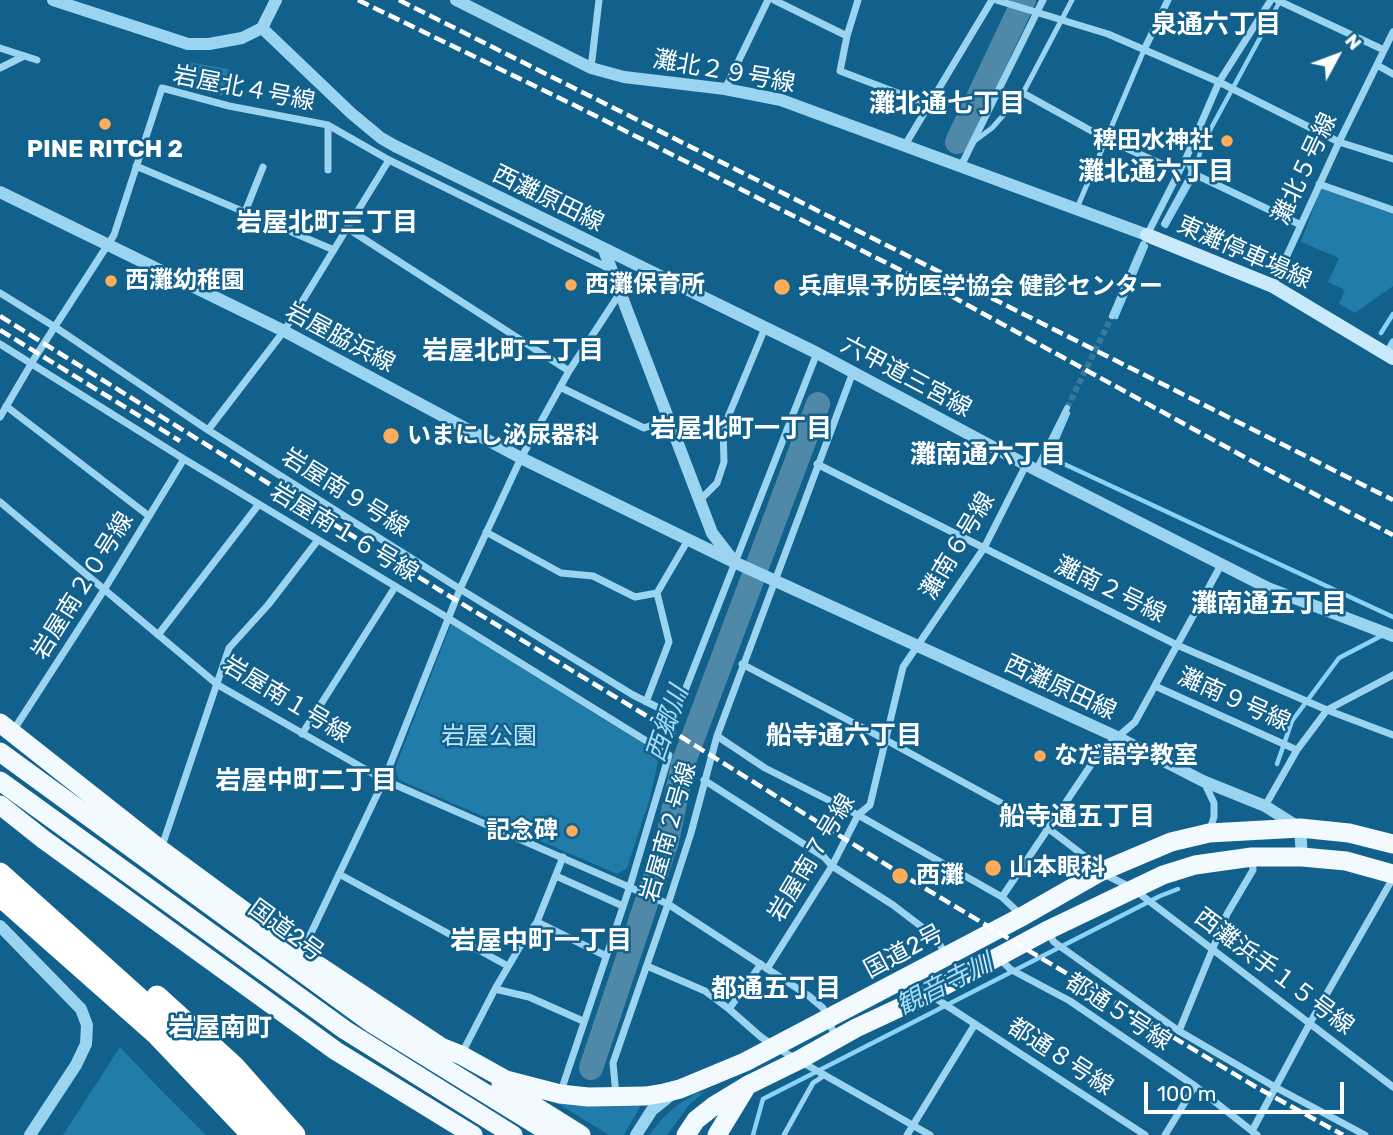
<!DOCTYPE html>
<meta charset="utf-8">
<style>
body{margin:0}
#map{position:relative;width:1393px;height:1135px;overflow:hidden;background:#12618c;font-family:Rubik,sans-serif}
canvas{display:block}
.north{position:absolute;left:1302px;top:21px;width:70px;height:70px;-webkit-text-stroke:5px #12618c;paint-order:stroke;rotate:49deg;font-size:19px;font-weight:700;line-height:28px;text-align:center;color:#fff}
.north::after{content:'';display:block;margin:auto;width:24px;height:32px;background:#fff;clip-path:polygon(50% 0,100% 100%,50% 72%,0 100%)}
.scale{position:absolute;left:1144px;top:1082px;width:200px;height:32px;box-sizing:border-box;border:4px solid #fff;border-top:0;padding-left:9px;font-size:21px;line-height:24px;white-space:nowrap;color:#fff;-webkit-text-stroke:5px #12618c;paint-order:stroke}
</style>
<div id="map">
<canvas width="1393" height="1135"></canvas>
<div class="north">N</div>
<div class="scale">100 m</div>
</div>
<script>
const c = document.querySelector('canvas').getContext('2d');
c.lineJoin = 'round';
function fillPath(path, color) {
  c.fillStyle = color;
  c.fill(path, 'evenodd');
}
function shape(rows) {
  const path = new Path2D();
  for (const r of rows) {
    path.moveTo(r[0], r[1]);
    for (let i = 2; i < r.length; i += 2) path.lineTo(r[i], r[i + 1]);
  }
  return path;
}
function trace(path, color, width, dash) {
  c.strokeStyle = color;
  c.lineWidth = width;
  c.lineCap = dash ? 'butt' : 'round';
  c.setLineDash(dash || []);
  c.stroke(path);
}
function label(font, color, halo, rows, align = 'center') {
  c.font = font + ' Rubik,"Noto Sans JP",sans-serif';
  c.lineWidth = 5;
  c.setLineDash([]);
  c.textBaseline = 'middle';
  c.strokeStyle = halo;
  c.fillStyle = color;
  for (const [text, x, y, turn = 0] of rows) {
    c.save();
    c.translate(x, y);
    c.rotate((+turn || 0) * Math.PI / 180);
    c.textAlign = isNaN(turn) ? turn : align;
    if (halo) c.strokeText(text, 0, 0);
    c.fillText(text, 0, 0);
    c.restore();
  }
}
fillPath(shape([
 [188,62,229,69,222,96,184,88],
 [1321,188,1393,214,1393,286,1355,313,1339,304,1345,290,1328,282,1339,258,1301,242],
 [451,624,650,748,658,762,649,801,627,868,617,874,399,780,395,768],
 [120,1047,155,1084,206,1135,63,1135],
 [704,1092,689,1105,667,1135,649,1135,662,1119,676,1106,697,1093],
 [557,1103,641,1105,624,1135,609,1135]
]), '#217caa');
trace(shape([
 [1166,226,1194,176,1202,145,1280,1],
 [1116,317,1146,246],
 [1381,333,1393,314],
 [1068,413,1049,457,1393,617],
 [1277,764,1292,721,1339,658,1383,635],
 [753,1135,763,1099,1160,896,1178,889]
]), '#8cd2f5', 4.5);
trace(shape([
 [957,142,1024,0],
 [591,1068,667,841,683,764,818,404]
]), '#5089a8', 24);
trace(shape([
 [1067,408,1112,316]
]), '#36799d', 6, [6, 3]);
trace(shape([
 [973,142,992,128,1023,93,1072,0],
 [1077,208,1144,50],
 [784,1135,813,1083,825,1075]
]), '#9ad4f1', 5);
trace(shape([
 [1164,224,1192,173,1187,156],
 [1112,316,1143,244],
 [1036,470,1067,408]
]), '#9ad4f1', 6);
trace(shape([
 [774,0,847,36],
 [858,0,847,36,840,71,929,105],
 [996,0,1108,34,1219,82,1339,142,1393,159],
 [1277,0,1384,50],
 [0,48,37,60],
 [1144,50,1168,0],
 [1377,65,1393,74],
 [0,68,24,56],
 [591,68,599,0],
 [725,89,768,0],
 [1023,93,1106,139,1179,172],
 [328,125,328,170],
 [905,145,992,0],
 [136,166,334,250],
 [961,166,1043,0],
 [1192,173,1301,225],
 [1319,184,1393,210],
 [245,212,263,167],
 [347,228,569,371],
 [1147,235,1187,156,1219,82,1271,0],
 [1273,286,1339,142,1393,32],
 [0,293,55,327,208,430,460,589,633,695,675,716,817,353],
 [0,344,184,459,448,618,669,755,630,886,560,1094],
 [1386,354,1393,342],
 [560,387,644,428,669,419],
 [6,406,149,516],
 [0,417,34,359,114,235,162,88,229,106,328,125,389,160,610,269],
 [208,430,284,331,389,160],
 [817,464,1177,645,1327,710,1393,735],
 [700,500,717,483,724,462,723,429,765,328],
 [0,502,218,685,384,780,668,904,809,996,823,1008,836,1038],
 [486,532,561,573,593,576,635,597,657,593],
 [158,635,259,504],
 [742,664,884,739,1049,829,1091,861,1100,872,1132,888,1393,1087],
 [1155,686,1297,750],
 [646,702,669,642,657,593,688,540],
 [13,731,104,590,184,459],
 [302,734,395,587],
 [717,736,765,768,858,815,1002,897,1020,914],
 [704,780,824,857,832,866,893,905,935,937,947,956],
 [1205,784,1214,803,1214,817,1209,832],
 [1265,806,1297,750,1327,710,1393,675],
 [161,849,229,648,268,605,318,540],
 [339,874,508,966],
 [556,876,623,906],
 [1002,897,1099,753,1135,722,1221,565],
 [537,922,606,956],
 [1048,933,1054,942,1179,1031,1275,1087,1365,1135],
 [302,952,384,780,460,589,521,458,569,371,620,293],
 [998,957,1010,969,1070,1001,1195,1086,1257,1135],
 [761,964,729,1009,761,1037,777,1048,930,1135],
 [647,966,705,991,729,1009],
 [767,969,832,866,858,815,870,805,903,667,984,548,1026,465],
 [495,989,529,997,583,1021],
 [932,996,1145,1135],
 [1179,1031,1227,914,1253,870,1252,857],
 [461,1055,495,989,525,938,537,922,563,857],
 [616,1095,613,1063,668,904,691,833,717,736,853,372],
 [1252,1131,1310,1023,1393,878],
 [907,1135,975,1024],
 [1165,1135,1195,1086]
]), '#9ad4f1', 7);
trace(shape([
 [53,0,188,44,209,44,242,38,262,28],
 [276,0,262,28,351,113,381,138,395,146,817,353,1036,470,1268,588,1393,636],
 [456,0,591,68,624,77,725,89,781,100,1147,235],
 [0,192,284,331,521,458,734,562,1117,737,1203,781,1265,806,1300,828,1302,857],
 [604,250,712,533,732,559],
 [0,926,81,1009,87,1025,86,1044,76,1065,30,1135],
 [636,1135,652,1110,672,1094]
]), '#9ad4f1', 12);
trace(shape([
 [1147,235,1273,286,1393,358]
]), '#c9eafc', 14);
trace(shape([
 [0,723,161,850,316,964,441,1047,461,1055,506,1080,560,1094,588,1097,646,1096,664,1093,680,1089,745,1062,1023,916,1100,872,1171,842,1209,833,1300,828,1349,833,1393,844],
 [0,752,373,1024,553,1135],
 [0,781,345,1030,513,1135],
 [0,805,43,839,336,1051,473,1135],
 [501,1085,581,1135],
 [686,1135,696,1120,715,1105,748,1085,799,1060,856,1028,929,994,1046,931,1163,875,1195,865,1252,857,1302,857,1346,861,1393,874],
 [717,1135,745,1089]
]), '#f2faff', 19);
trace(shape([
 [0,873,168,1024,274,1135],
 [0,896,157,1035,252,1135],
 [157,996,234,1066,295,1135]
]), '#fff', 21);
trace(shape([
 [358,0,578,107,942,291,1259,465,1393,535],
 [399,0,1393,500],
 [0,316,441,591,683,738,901,874,1256,1087,1343,1135],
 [0,330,180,441]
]), '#fff', 4.5, [12, 5]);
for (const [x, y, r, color] of [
 [105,124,7,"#ffad5b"],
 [1227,141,7,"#ffad5b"],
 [111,281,7,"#ffad5b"],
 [571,285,7,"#ffad5b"],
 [782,287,9,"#ffad5b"],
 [391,436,9,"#ffad5b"],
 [1040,756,7,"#ffad5b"],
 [572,831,7,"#ffad5b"],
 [993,868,9,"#ffad5b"],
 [900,876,9,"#ffad5b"]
]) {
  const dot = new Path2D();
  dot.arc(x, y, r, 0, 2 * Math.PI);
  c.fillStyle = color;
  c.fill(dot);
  trace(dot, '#12618c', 2.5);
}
label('24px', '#fff', '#12618c', [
 ["灘北２９号線",724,72,10],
 ["岩屋北４号線",244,89,11],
 ["灘北５号線",1305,169,-65],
 ["西灘原田線",548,199,26],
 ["東灘停車場線",1244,253,24],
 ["岩屋脇浜線",340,338,28],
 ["六甲道三宮線",906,377,28],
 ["岩屋南９号線",345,493,32],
 ["岩屋南１６号線",344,533,31],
 ["灘南６号線",958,546,-59],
 ["岩屋南２０号線",83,586,-58],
 ["灘南２号線",1110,590,26],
 ["西灘原田線",1060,688,25],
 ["岩屋南１号線",286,700,31],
 ["灘南９号線",1234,700,24],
 ["岩屋南２号線",669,832,-74],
 ["岩屋南７号線",812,858,-59],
 ["国道2号",286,931,36],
 ["国道2号",904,952,-28],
 ["西灘浜手１５号線",1274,972,37],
 ["都通５号線",1118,1012,33],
 ["都通８号線",1060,1057,33]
]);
label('bold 24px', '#fff', '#12618c', [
 ["稗田水神社",1213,141,"right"],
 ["PINE RITCH 2",105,150,"center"],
 ["西灘幼稚園",125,281],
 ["西灘保育所",585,285],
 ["兵庫県予防医学協会 健診センター",798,287],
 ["いまにし泌尿器科",407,436],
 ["なだ語学教室",1054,756],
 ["記念碑",558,831,"right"],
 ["山本眼科",1009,868],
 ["西灘",916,876]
], 'left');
label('24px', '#c1e8fc', '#12618c', [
 ["岩屋公園",489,737]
]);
label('bold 26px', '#fff', '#12618c', [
 ["泉通六丁目",1216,25],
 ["灘北通七丁目",947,104],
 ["灘北通六丁目",1156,172],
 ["岩屋北町三丁目",327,223],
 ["岩屋北町二丁目",513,351],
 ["岩屋北町一丁目",741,429],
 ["灘南通六丁目",988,455],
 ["灘南通五丁目",1269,604],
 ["船寺通六丁目",844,736],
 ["岩屋中町二丁目",306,781],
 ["船寺通五丁目",1077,817],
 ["岩屋中町一丁目",541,941],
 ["都通五丁目",776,989],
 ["岩屋南町",220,1028]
]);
label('italic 26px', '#a6ddf8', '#12618c', [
 ["西郷川",668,724,-71],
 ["観音寺川",945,985,-27]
]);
</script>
